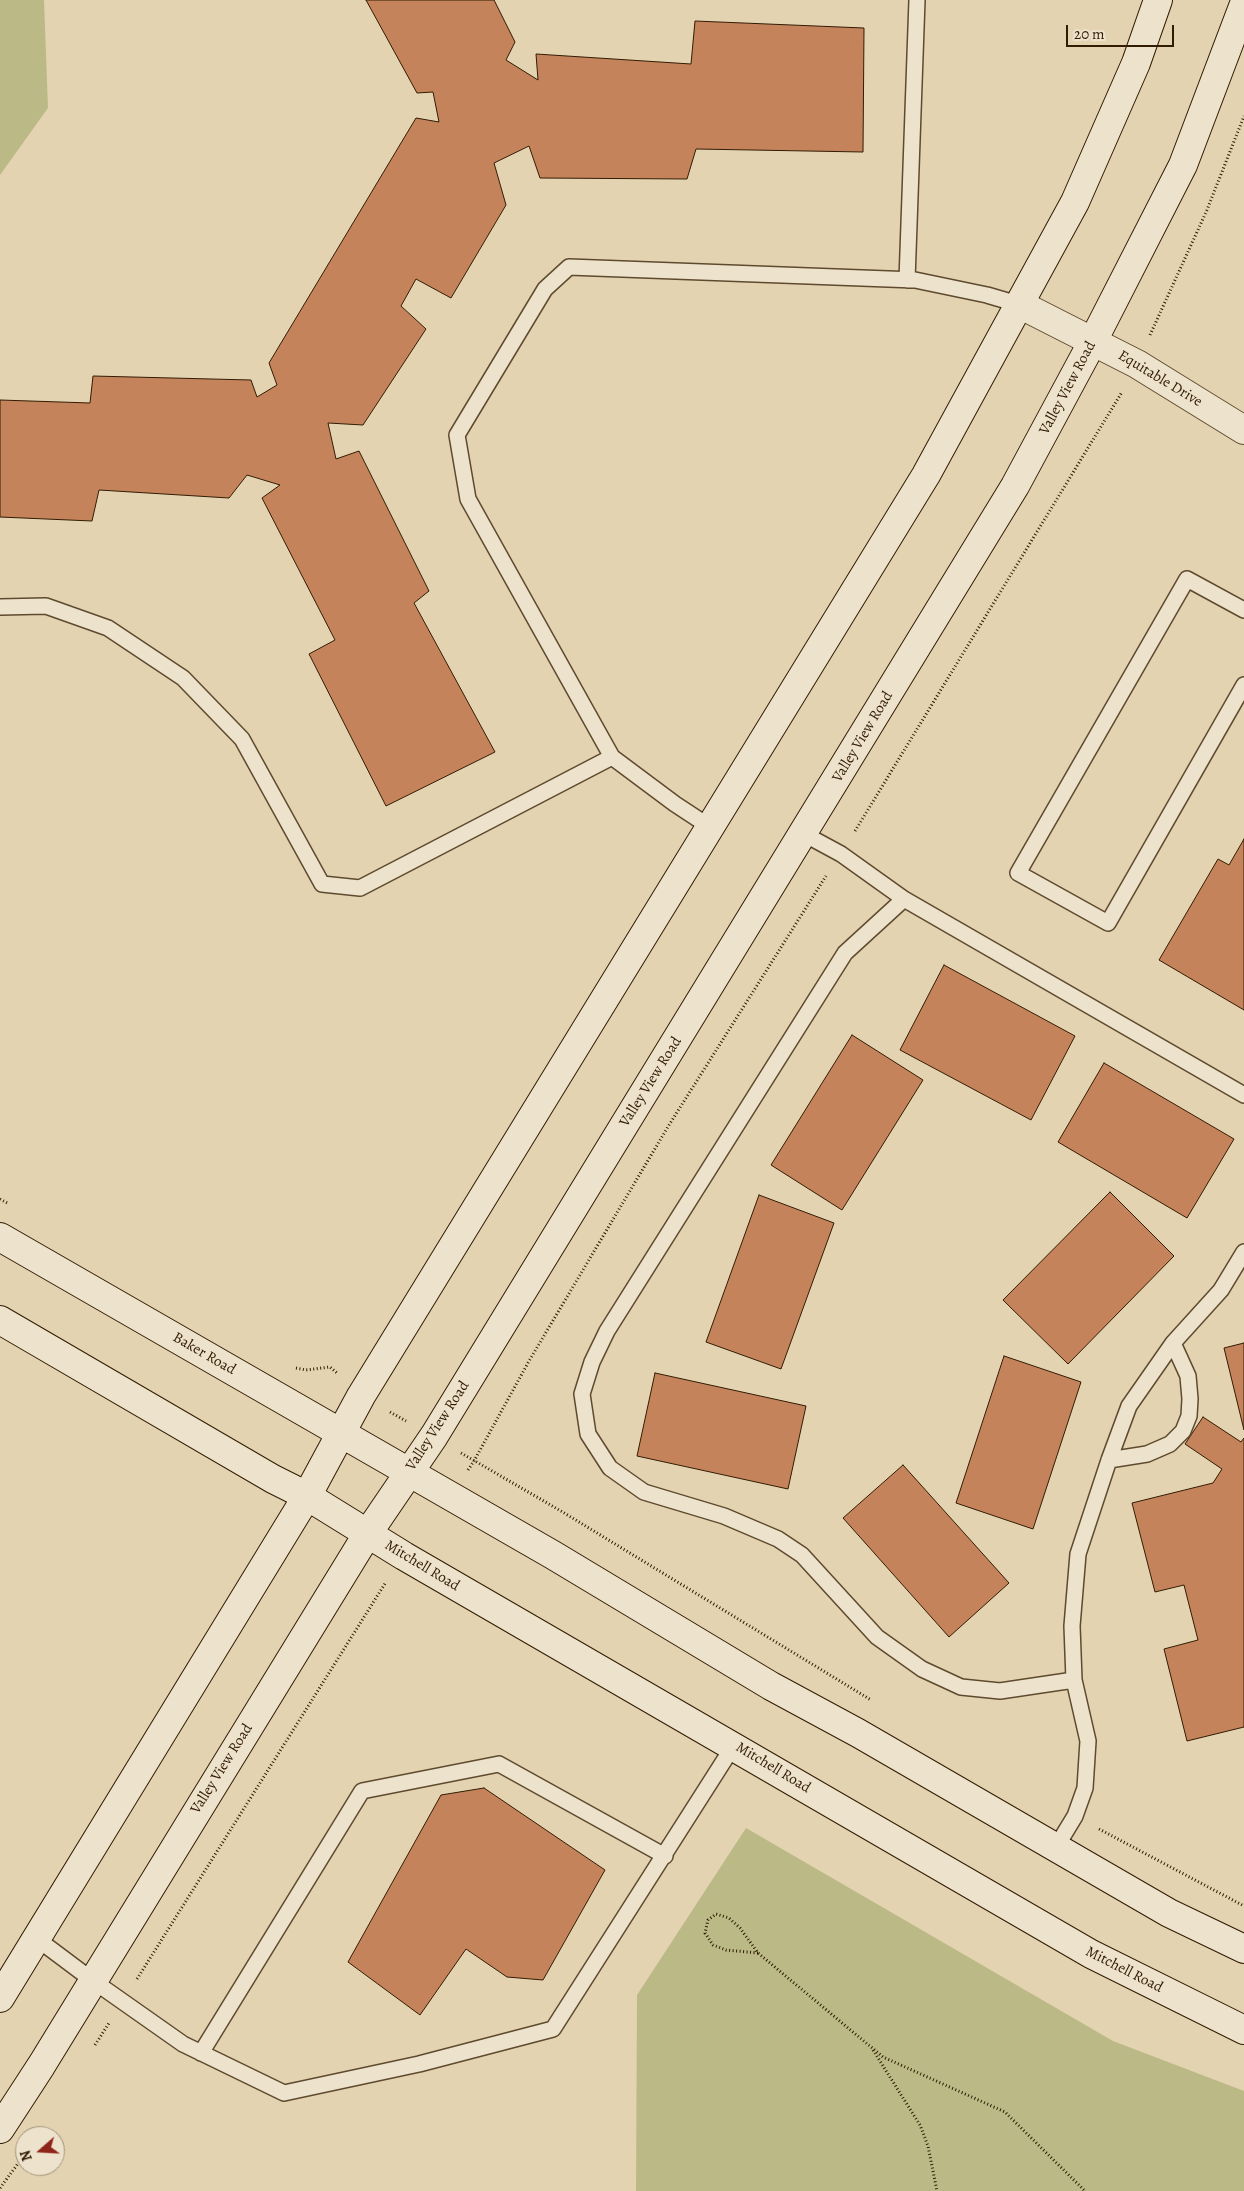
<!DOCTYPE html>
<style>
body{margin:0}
#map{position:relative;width:1244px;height:2191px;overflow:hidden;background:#e4d3b1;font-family:Alegreya,serif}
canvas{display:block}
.north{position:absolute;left:15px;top:2126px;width:50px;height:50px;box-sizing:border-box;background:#ede2cc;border:1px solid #a2937c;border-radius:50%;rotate:251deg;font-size:14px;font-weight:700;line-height:20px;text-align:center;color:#311c03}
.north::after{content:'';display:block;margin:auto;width:18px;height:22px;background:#8f2418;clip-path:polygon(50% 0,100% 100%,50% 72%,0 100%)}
.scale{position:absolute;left:1066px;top:25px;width:108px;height:22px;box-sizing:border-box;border:2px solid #311c03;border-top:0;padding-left:6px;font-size:15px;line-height:18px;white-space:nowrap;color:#311c03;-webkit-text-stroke:4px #ede2cc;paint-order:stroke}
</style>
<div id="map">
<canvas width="1244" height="2191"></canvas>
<div class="north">N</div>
<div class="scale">20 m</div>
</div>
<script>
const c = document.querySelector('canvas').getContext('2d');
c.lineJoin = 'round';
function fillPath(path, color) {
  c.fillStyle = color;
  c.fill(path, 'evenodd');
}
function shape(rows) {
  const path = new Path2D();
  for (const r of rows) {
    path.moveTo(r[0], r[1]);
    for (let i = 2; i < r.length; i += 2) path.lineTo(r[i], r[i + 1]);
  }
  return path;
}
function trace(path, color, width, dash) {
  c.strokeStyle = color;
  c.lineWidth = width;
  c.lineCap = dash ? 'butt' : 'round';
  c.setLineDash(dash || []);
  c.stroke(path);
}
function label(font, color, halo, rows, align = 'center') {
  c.font = font + ' Alegreya,serif';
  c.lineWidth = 5;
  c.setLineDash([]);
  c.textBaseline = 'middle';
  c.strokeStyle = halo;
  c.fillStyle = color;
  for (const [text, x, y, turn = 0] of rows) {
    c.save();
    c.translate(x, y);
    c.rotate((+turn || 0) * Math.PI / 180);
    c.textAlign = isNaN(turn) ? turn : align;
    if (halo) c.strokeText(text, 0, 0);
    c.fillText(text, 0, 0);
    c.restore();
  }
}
fillPath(shape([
 [0,0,44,0,48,108,0,175],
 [746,1828,1113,2041,1244,2091,1244,2191,636,2191,637,1995]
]), '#bbba87');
const building = shape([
 [366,0,494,0,515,42,506,60,538,80,536,54,691,64,695,21,864,28,863,152,696,149,687,179,540,178,529,146,494,163,506,205,451,298,416,279,401,306,426,329,363,425,328,423,336,459,359,451,429,591,414,603,495,752,386,806,309,654,335,640,262,498,280,485,247,475,229,498,99,490,92,521,0,517,0,400,90,403,93,376,251,380,257,397,277,385,269,363,416,118,439,122,433,92,417,93,366,0],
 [1244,839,1244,1010,1159,960,1218,859,1229,865,1244,839],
 [944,965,1075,1036,1031,1120,900,1050,944,965],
 [852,1035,923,1080,842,1210,771,1165,852,1035],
 [1104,1063,1234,1139,1187,1218,1058,1142,1104,1063],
 [1110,1192,1174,1256,1068,1364,1003,1300,1110,1192],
 [759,1195,834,1223,781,1369,706,1342,759,1195],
 [1244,1343,1244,1430,1224,1348,1244,1343],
 [1004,1356,1081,1382,1033,1529,956,1503,1004,1356],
 [655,1373,806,1406,788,1489,637,1456,655,1373],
 [1203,1417,1241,1442,1244,1438,1244,1727,1187,1741,1164,1649,1198,1640,1184,1585,1155,1592,1132,1503,1213,1483,1222,1469,1185,1444,1203,1417],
 [903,1465,1009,1583,949,1637,843,1518,903,1465],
 [484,1788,605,1870,543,1980,507,1977,466,1949,420,2015,348,1962,441,1795,484,1788]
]);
fillPath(building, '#c5835b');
trace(building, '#311c03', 1);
const lane = shape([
 [907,280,917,0],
 [0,607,46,606,108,628,183,678,242,739,322,884,360,888,612,757],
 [1244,610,1187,579,1018,873,1108,923,1244,685],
 [710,827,675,804,612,757,468,499,457,435,545,289,569,267,915,280,987,295,1021,305],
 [804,834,841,854,904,899,1244,1095],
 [904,899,845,953,607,1331,592,1362,582,1394,588,1434,610,1468,644,1492,724,1516,778,1539,802,1555,877,1637,922,1669,961,1687,1000,1691,1074,1680],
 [1109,1460,1147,1454,1170,1444,1183,1431,1189,1416,1190,1399,1188,1376,1173,1343],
 [1055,1849,1075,1816,1085,1788,1088,1741,1074,1680,1072,1626,1078,1554,1109,1460,1129,1406,1173,1343,1221,1290,1244,1252],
 [36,1938,92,1980,183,2044,284,2093,419,2064,553,2029,734,1745],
 [201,2053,362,1791,499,1764,665,1856]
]);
const street = shape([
 [1021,305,1137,364,1244,430]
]);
const secondary = shape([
 [0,1237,553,1555,771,1686,858,1733,1169,1913,1244,1949],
 [0,1320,273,1479,307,1496,404,1556,1091,1954,1244,2030],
 [0,1998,307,1496,361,1396,926,475,1075,202,1136,63,1158,0],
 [0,2129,41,2066,368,1533,434,1436,1015,486,1093,341,1183,165,1244,4]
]);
trace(lane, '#5e4a2e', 18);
trace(street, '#5e4a2e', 30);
trace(secondary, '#311c03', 30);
trace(shape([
 [1150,335,1207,210,1244,116],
 [855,831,1122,392],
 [0,1199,9,1204],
 [296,1368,306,1370,330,1367,337,1373],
 [390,1412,406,1421],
 [461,1453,561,1511,871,1700],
 [468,1470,474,1461,529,1361,669,1125,826,876],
 [1099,1829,1244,1906],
 [758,1953,726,1950,713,1945,705,1933,708,1920,716,1914,729,1918,740,1928,758,1953,883,2057,1005,2112,1085,2191],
 [137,1979,386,1582],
 [95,2045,109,2023],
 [873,2050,920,2125,928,2146,937,2191],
 [0,2188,25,2154]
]), '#311c03', 3, [1, 2.5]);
trace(lane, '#ede2cc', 15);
trace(street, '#ede2cc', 28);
trace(secondary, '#ede2cc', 28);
label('15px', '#311c03', '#ede2cc', [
 ["Equitable Drive",1160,379,31],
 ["Valley View Road",1068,388,-62],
 ["Valley View Road",863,737,-59],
 ["Valley View Road",651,1082,-58],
 ["Baker Road",204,1354,30],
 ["Valley View Road",438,1426,-57],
 ["Mitchell Road",422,1566,31],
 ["Mitchell Road",773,1768,31],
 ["Valley View Road",222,1769,-58],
 ["Mitchell Road",1124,1970,27]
]);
</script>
